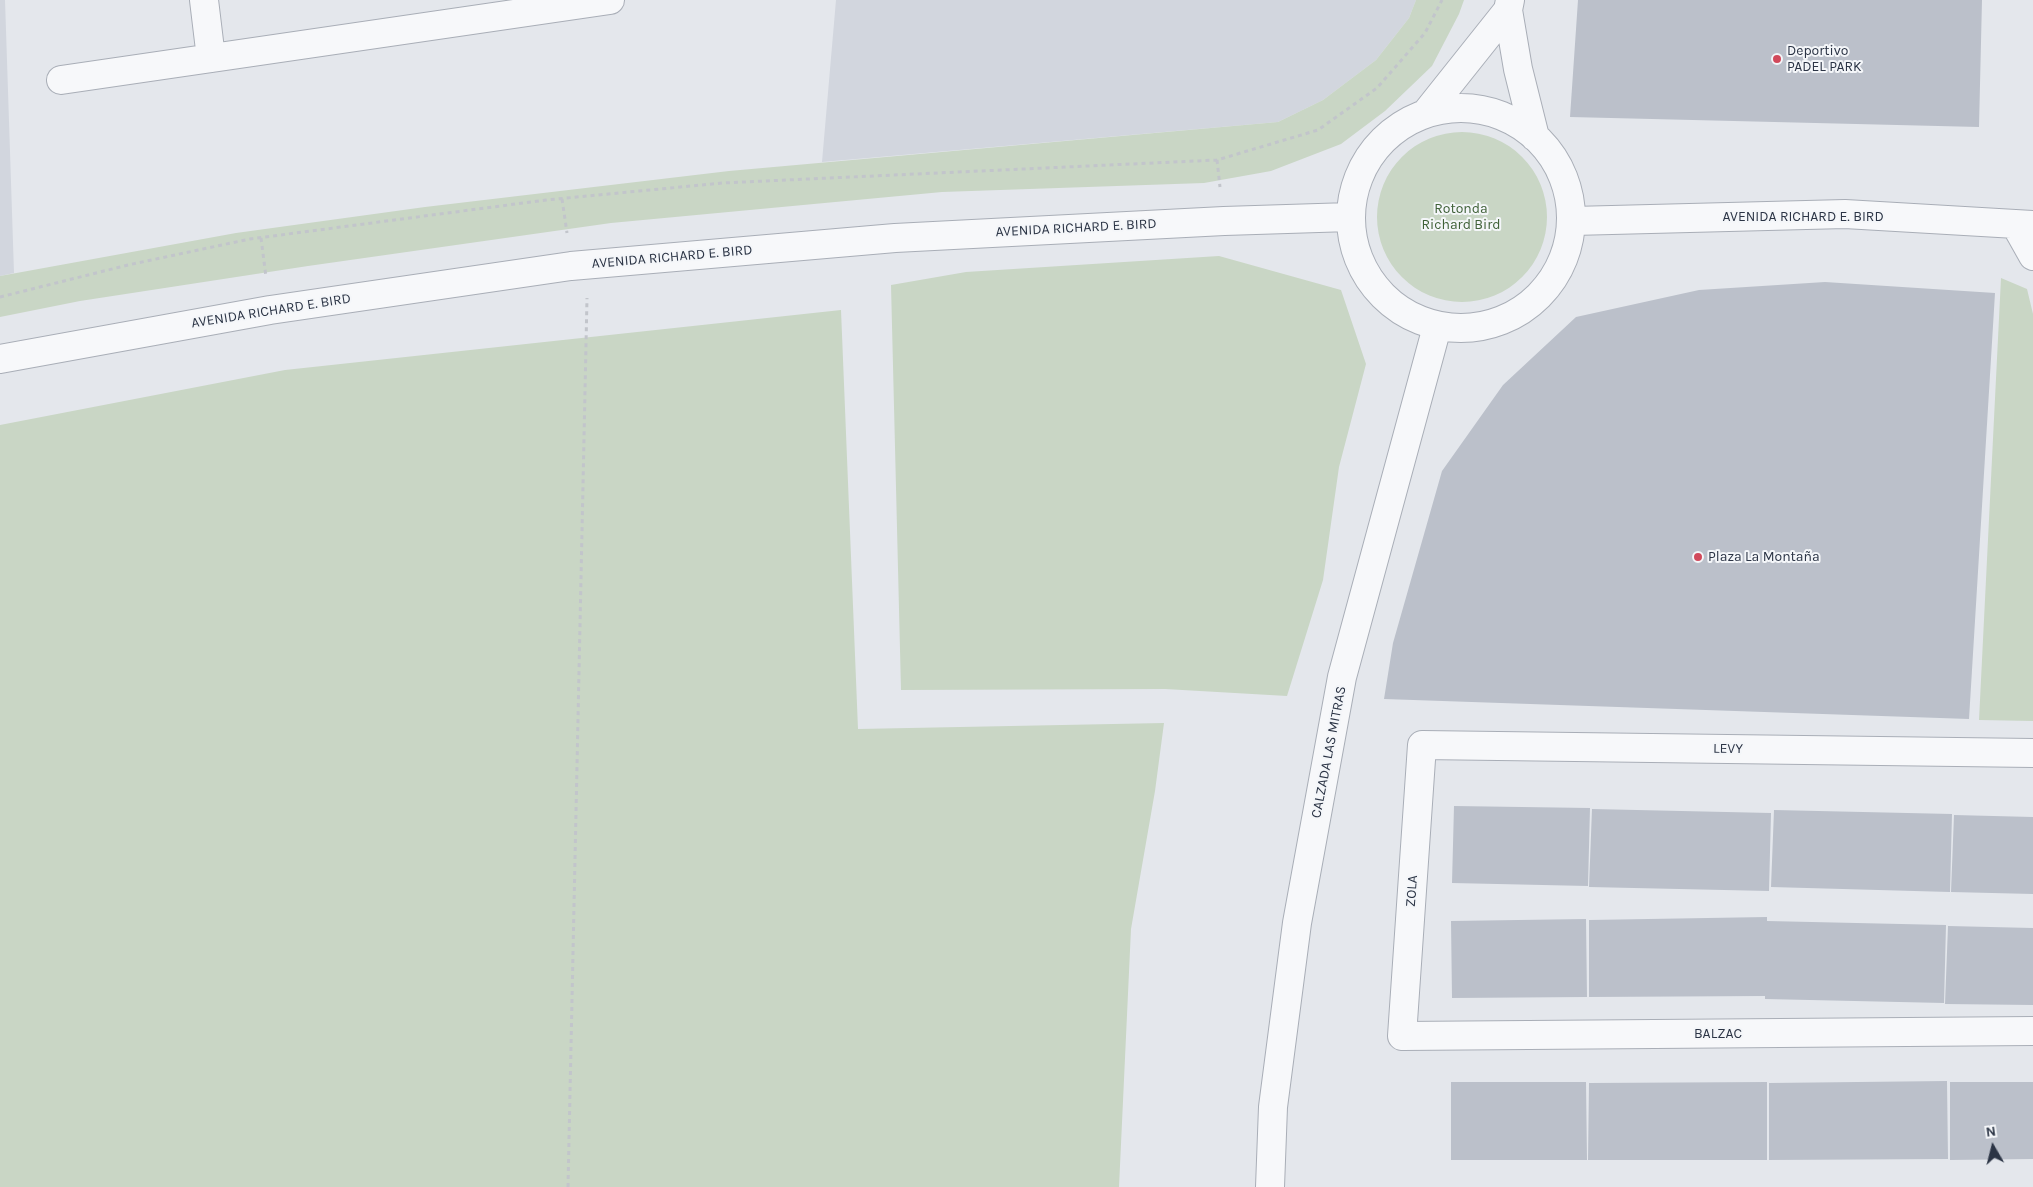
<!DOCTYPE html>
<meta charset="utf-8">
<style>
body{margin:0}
#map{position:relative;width:2033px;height:1187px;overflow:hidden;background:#e4e7ec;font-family:Karla,sans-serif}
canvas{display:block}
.north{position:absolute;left:1968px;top:1122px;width:50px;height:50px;-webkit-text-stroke:4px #f4f6f9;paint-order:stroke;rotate:352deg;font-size:14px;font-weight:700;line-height:20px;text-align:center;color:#2b3445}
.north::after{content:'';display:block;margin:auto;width:18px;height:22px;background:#2b3445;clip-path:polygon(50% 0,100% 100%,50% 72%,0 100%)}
</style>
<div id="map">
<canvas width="2033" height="1187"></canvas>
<div class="north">N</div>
</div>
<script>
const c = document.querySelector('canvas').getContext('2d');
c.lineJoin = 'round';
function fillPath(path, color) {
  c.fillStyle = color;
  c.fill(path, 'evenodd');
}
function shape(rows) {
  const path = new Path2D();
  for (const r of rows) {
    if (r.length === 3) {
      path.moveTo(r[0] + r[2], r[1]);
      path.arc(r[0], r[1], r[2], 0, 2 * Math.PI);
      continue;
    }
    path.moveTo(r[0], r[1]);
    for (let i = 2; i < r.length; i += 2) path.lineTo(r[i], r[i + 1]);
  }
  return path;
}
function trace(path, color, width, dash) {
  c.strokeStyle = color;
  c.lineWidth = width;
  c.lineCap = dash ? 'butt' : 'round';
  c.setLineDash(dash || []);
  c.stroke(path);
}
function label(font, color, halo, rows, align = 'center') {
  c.font = font + ' Karla,sans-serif';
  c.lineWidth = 4;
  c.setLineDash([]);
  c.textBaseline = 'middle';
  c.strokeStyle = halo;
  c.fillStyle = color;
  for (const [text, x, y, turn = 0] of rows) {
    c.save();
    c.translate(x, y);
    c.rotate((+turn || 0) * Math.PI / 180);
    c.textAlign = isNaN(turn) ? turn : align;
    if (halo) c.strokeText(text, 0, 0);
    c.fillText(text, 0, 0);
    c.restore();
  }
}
fillPath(shape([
 [0,0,5,0,14,273,0,276],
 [836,0,1416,0,1409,18,1376,60,1323,100,1278,122,822,162]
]), '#d2d6de');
fillPath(shape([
 [1416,0,1464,0,1459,14,1432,66,1385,111,1341,144,1271,171,1204,183,942,192,611,223,308,266,80,301,0,317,0,276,236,233,425,207,729,171,1278,122,1323,100,1376,60,1409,18],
 [1462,217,85],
 [1219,256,1341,290,1366,364,1339,467,1323,580,1287,696,1165,689,901,690,891,285,966,272],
 [2001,278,2027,289,2033,314,2033,721,1979,720],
 [841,310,858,729,1164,723,1155,791,1131,929,1119,1187,0,1187,0,425,285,370]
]), '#c9d6c5');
fillPath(shape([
 [1578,0,1982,0,1979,127,1570,117],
 [1825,282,1995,293,1969,719,1384,699,1393,643,1442,471,1503,385,1576,317,1699,290],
 [1454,806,1590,808,1588,886,1452,883],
 [1592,809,1771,813,1769,891,1589,887],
 [1774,810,1952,814,1950,892,1771,887],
 [1954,815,2033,817,2033,894,1951,892],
 [1767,917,1767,921,1946,925,1944,1003,1765,999,1765,996,1589,997,1589,920],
 [1586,919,1587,997,1452,998,1451,921],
 [1948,926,2033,928,2033,1005,1945,1004],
 [1947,1081,1948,1159,1769,1160,1769,1083],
 [1451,1082,1586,1082,1587,1160,1451,1160],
 [1767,1082,1767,1160,1588,1160,1589,1083],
 [1950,1082,2033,1082,2033,1159,1950,1160]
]), '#bbc0ca');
const minor = shape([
 [204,0,211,58],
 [1510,0,1508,10,1518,69,1535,137],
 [61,80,610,0],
 [1461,218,110],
 [1426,113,1508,10],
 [1573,221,1845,214,2033,225],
 [2015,224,2033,256],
 [0,359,270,310,571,266,895,238,1224,221,1350,217],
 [2033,753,1422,745,1402,1036,2033,1031],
 [1270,1187,1273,1107,1297,923,1342,677,1437,327]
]);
trace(minor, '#a9aeb7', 30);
trace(shape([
 [1217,160,1220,187],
 [562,199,567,233],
 [261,238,266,277],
 [0,297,128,265,250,239,546,200,722,183,1217,160,1318,130,1377,88,1425,33,1442,0],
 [568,1187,587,298]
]), '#c2c5cb', 3, [4, 4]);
trace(minor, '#f7f8fa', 28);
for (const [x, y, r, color] of [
 [1777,59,5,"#d1495b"],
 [1698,557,5,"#d1495b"]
]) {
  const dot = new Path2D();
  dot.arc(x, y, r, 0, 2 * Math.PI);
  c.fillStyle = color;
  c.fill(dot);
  trace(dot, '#f4f6f9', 2);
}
label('14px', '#2b3445', '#f4f6f9', [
 ["Deportivo",1787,51],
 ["PADEL PARK",1787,67],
 ["Plaza La Montaña",1708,557]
], 'left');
label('14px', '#3f6138', '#f4f6f9', [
 ["Rotonda",1461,209],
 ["Richard Bird",1461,225]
]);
label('14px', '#2b3445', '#f4f6f9', [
 ["AVENIDA RICHARD E. BIRD",1803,217],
 ["AVENIDA RICHARD E. BIRD",1076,228,-3],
 ["AVENIDA RICHARD E. BIRD",672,257,-5],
 ["AVENIDA RICHARD E. BIRD",271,311,-9],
 ["LEVY",1728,749,1],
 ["CALZADA LAS MITRAS",1329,752,-79],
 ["ZOLA",1412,891,-86],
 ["BALZAC",1718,1034]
]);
</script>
